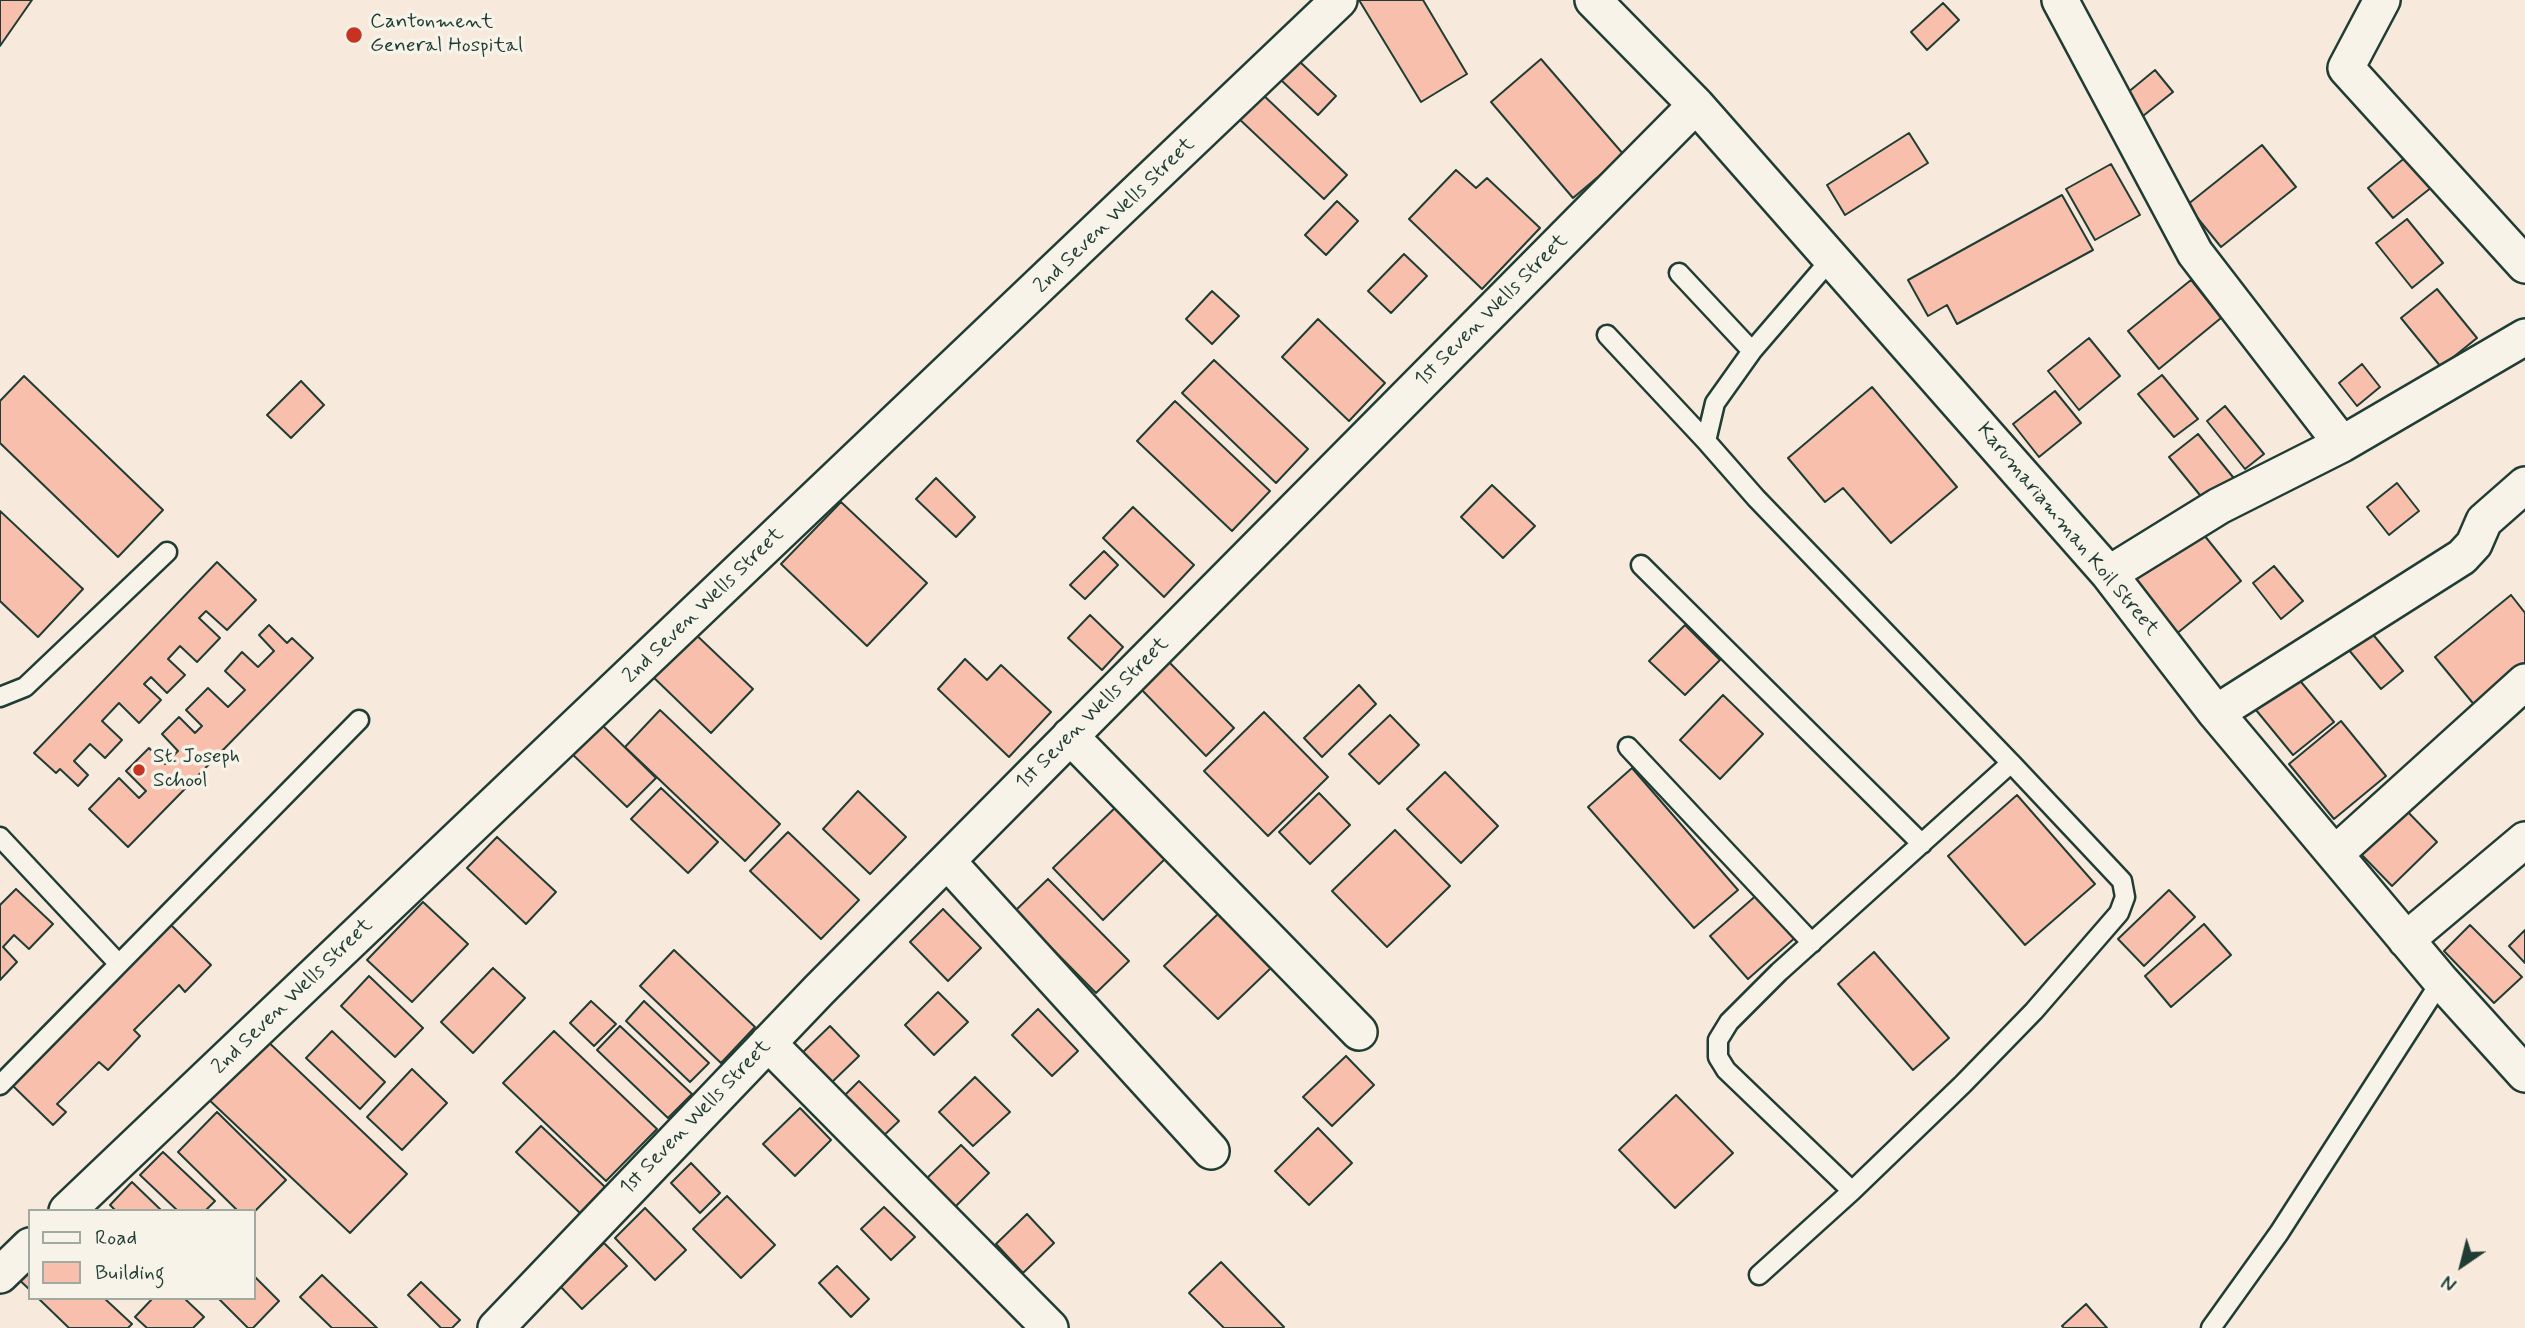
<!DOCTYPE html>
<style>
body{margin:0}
#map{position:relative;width:2525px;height:1328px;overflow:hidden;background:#f7e9dc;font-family:Mynerve,sans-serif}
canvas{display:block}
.legend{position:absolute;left:28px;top:1209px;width:228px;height:91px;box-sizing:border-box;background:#f7f3e8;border:2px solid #a1aaa0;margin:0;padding:9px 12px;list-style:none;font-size:21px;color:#1f3d34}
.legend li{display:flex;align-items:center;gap:14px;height:35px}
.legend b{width:35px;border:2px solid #a1aaa0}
.north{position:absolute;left:2427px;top:1230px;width:70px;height:70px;-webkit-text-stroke:5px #f7f3e8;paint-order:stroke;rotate:215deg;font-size:19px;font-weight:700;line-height:28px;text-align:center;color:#1f3d34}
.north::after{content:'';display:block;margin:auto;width:24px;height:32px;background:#1f3d34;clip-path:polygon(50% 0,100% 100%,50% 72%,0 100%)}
</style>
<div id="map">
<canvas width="2525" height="1328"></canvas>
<ul class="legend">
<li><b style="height:9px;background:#f7f3e8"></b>Road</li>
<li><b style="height:19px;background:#f8c0ac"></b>Building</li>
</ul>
<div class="north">N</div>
</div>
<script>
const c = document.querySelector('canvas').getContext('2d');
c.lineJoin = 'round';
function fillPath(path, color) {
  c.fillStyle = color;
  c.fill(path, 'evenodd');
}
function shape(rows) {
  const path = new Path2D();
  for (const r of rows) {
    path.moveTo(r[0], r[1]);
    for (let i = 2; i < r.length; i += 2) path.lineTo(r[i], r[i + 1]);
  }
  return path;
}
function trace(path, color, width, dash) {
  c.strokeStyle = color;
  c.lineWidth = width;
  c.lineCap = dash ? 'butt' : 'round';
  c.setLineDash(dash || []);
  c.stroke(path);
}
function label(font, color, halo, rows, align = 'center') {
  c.font = font + ' Mynerve,sans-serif';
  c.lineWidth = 7;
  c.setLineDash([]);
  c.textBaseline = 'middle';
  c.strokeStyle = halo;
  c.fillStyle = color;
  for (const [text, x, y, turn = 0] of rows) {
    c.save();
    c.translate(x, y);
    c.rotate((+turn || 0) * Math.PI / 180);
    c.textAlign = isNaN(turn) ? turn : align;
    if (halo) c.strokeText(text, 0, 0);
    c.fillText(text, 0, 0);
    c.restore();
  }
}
const building = shape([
 [0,0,32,0,0,46,0,0],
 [1359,0,1423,0,1467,74,1421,102,1359,0],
 [1943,3,1959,20,1927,50,1911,32,1943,3],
 [1541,59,1624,155,1573,198,1491,102,1541,59],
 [1299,61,1336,96,1318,115,1281,80,1299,61],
 [2155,70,2173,92,2133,124,2115,103,2155,70],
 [1259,91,1347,175,1324,199,1236,116,1259,91],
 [1909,133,1928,163,1845,215,1827,185,1909,133],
 [2262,145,2296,187,2221,247,2187,205,2262,145],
 [2407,156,2432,187,2393,218,2368,188,2407,156],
 [2111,164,2140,215,2095,240,2066,189,2111,164],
 [1456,170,1476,188,1487,178,1540,228,1482,289,1409,219,1456,170],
 [2062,195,2093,250,1957,324,1947,305,1928,316,1908,280,2062,195],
 [1337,201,1358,221,1326,255,1305,235,1337,201],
 [2407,219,2443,263,2412,288,2376,243,2407,219],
 [1404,254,1427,276,1391,313,1368,291,1404,254],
 [2191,280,2221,318,2159,369,2128,331,2191,280],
 [2437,289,2477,338,2441,367,2401,318,2437,289],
 [1212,291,1239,316,1212,344,1186,319,1212,291],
 [1318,319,1385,383,1349,421,1282,357,1318,319],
 [2089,338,2120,376,2079,410,2048,371,2089,338],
 [1214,360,1308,449,1276,483,1182,393,1214,360],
 [2362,364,2380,387,2357,406,2339,383,2362,364],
 [2162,375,2198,419,2174,437,2138,394,2162,375],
 [24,376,163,510,118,557,0,443,0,401,24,376],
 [301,381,324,405,291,438,267,415,301,381],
 [1872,387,1957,487,1891,543,1843,488,1825,502,1788,458,1872,387],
 [2055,391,2081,423,2039,457,2013,424,2055,391],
 [1175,401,1270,491,1232,531,1137,441,1175,401],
 [2225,406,2264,454,2245,469,2207,421,2225,406],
 [2198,434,2237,482,2208,505,2169,457,2198,434],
 [936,478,975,517,956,537,916,499,936,478],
 [2397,483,2419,511,2389,535,2367,507,2397,483],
 [1492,485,1535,526,1503,558,1461,517,1492,485],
 [841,502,927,583,867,646,781,564,841,502],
 [1133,507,1194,565,1164,597,1103,538,1133,507],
 [0,511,83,589,38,637,0,601,0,511],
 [2196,525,2241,581,2175,635,2130,578,2196,525],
 [1104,551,1118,565,1085,599,1070,585,1104,551],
 [217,562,256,600,227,630,206,611,199,618,220,638,197,662,180,646,168,659,185,675,167,693,151,677,144,684,161,700,139,723,119,703,102,721,122,740,105,758,90,744,74,761,88,775,78,786,60,769,56,773,34,753,217,562],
 [2274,566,2303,601,2281,619,2253,583,2274,566],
 [2511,595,2525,613,2525,668,2476,707,2435,657,2511,595],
 [1090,615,1123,647,1102,670,1068,638,1090,615],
 [269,625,287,643,292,638,313,658,128,847,89,809,119,778,139,798,146,791,126,771,149,748,165,764,178,751,162,734,179,717,195,733,202,726,186,710,208,688,228,707,245,690,225,671,242,652,258,667,274,651,259,635,269,625],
 [1685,625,1720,660,1685,695,1649,661,1685,625],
 [2366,626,2403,671,2381,689,2344,644,2366,626],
 [690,629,753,689,711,733,648,672,690,629],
 [965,659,987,680,1001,665,1051,712,1009,757,938,689,965,659],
 [1168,661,1234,728,1206,756,1140,688,1168,661],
 [2297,677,2334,722,2293,755,2256,710,2297,677],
 [1359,685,1376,704,1322,757,1304,738,1359,685],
 [1723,695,1763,734,1720,779,1680,740,1723,695],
 [660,710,780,824,745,861,625,747,660,710],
 [1264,712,1328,777,1268,836,1204,771,1264,712],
 [1390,715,1419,745,1379,784,1349,754,1390,715],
 [597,720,656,778,627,807,568,750,597,720],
 [2341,721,2386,776,2334,819,2289,764,2341,721],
 [1632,768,1738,890,1694,928,1588,807,1632,768],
 [1445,772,1498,826,1461,863,1407,809,1445,772],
 [661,788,718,842,688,873,631,819,661,788],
 [858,791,906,837,870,874,823,829,858,791],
 [1319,793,1350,825,1310,864,1279,832,1319,793],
 [2017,795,2095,884,2025,945,1948,856,2017,795],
 [1120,803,1170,854,1103,920,1053,868,1120,803],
 [2403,807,2437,842,2392,886,2358,851,2403,807],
 [1395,830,1450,886,1387,947,1332,891,1395,830],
 [788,832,859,900,821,939,750,871,788,832],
 [497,837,556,892,526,924,467,868,497,837],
 [1048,879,1129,961,1096,993,1015,911,1048,879],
 [16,889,53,924,29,949,14,935,3,947,17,962,0,980,0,905,16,889],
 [2169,890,2195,917,2144,966,2118,939,2169,890],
 [1759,893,1797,936,1748,979,1710,936,1759,893],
 [423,902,468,944,412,1002,367,960,423,902],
 [943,909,981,948,948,981,910,942,943,909],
 [1220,912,1273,966,1218,1019,1164,966,1220,912],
 [170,924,211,965,185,992,179,985,134,1030,140,1036,108,1070,99,1062,57,1104,66,1112,53,1125,11,1084,170,924],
 [2204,924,2231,955,2171,1007,2145,976,2204,924],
 [2470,925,2522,977,2494,1003,2444,951,2470,925],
 [2525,930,2525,963,2509,946,2525,930],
 [674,950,755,1027,721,1063,640,986,674,950],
 [1874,952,1949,1038,1913,1070,1838,984,1874,952],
 [493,968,525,998,473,1053,441,1022,493,968],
 [369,976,423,1028,395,1057,341,1006,369,976],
 [938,992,968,1022,934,1055,905,1025,938,992],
 [591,1001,616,1024,594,1046,570,1023,591,1001],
 [644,1001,709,1063,690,1082,626,1021,644,1001],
 [1038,1009,1078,1051,1052,1076,1012,1035,1038,1009],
 [620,1026,692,1094,668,1118,597,1050,620,1026],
 [830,1026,859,1056,830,1084,801,1054,830,1026],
 [332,1031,385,1082,360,1109,306,1058,332,1031],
 [554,1031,657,1129,606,1181,503,1083,554,1031],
 [262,1036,407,1174,350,1233,205,1096,262,1036],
 [1346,1056,1374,1085,1332,1126,1303,1097,1346,1056],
 [412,1069,447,1103,402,1150,367,1117,412,1069],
 [975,1077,1010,1112,973,1146,939,1112,975,1077],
 [859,1081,899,1121,878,1141,839,1101,859,1081],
 [1676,1095,1733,1153,1675,1208,1619,1150,1676,1095],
 [800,1108,831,1140,795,1176,763,1144,800,1108],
 [217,1112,286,1180,254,1212,238,1211,178,1152,217,1112],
 [541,1126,605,1187,580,1213,516,1152,541,1126],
 [1318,1128,1352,1163,1309,1205,1275,1171,1318,1128],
 [961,1145,989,1173,952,1210,924,1181,961,1145],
 [163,1152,215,1201,205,1211,178,1211,140,1175,163,1152],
 [691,1163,720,1193,700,1213,671,1183,691,1163],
 [132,1182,162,1211,116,1211,110,1205,132,1182],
 [727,1196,775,1245,741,1278,693,1229,727,1196],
 [884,1207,915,1237,891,1260,861,1229,884,1207],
 [645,1208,686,1250,655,1280,615,1238,645,1208],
 [1027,1214,1054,1243,1023,1273,996,1244,1027,1214],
 [604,1243,627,1266,582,1309,560,1286,604,1243],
 [30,1252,30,1290,11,1272,30,1252],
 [1221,1262,1284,1327,1283,1328,1224,1328,1189,1293,1221,1262],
 [837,1266,869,1299,851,1317,819,1283,837,1266],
 [322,1275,377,1328,332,1328,300,1297,322,1275],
 [254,1276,279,1301,253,1328,248,1328,218,1298,254,1298,254,1276],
 [421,1282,460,1320,452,1328,441,1328,408,1295,421,1282],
 [38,1298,104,1298,132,1324,128,1328,69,1328,38,1298],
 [153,1298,184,1298,204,1317,193,1328,147,1328,135,1317,153,1298],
 [2086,1304,2107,1328,2064,1328,2062,1326,2086,1304]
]);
fillPath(building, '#f8c0ac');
trace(building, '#1f3d34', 2);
const lane = shape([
 [1831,259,1752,351,1715,403,1706,441,1756,498,2011,763,1779,972,1729,1022,1718,1040,1718,1057,1726,1070,1852,1191],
 [1679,273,1752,351],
 [1607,335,1706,441],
 [1641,565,1922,844],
 [0,697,25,687,167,552],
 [1628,747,1812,943],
 [0,837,118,963],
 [0,1085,359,720],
 [1759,1275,1852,1191,1963,1084,2034,1011,2119,913,2125,897,2122,881,2011,763],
 [2211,1328,2279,1233,2441,981]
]);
const street = shape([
 [1593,0,1696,105,2109,574,2216,713,2441,981,2525,1074],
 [2060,0,2195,253,2342,444],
 [2382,0,2346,68,2525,265],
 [2109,574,2219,506,2342,444,2525,337],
 [2216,713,2462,557,2474,544,2484,521,2525,485],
 [1070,736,1359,1032],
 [2335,854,2525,682],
 [947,861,1211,1151],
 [2406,940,2525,840],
 [768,1043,1050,1328],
 [67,1211,1339,0],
 [0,1275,30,1246],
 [496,1328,819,990,1696,105]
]);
trace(lane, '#1f3d34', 23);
trace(street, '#1f3d34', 40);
trace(lane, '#f7f3e8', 18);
trace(street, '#f7f3e8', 35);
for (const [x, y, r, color] of [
 [354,35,9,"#c8321e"],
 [139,770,7,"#c8321e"]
]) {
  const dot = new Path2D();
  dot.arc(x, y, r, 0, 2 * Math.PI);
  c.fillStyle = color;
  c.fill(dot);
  trace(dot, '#f7f3e8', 2.5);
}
label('21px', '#1f3d34', '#f7f3e8', [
 ["Cantonment",370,23],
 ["General Hospital",370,47],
 ["St. Joseph",153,758],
 ["School",153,782]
], 'left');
label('21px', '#1f3d34', '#f7f3e8', [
 ["2nd Seven Wells Street",1115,216,-44],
 ["1st Seven Wells Street",1492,311,-45],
 ["Karumariamman Koil Street",2067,530,50],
 ["2nd Seven Wells Street",704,606,-44],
 ["1st Seven Wells Street",1093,714,-45],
 ["2nd Seven Wells Street",293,997,-44],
 ["1st Seven Wells Street",696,1118,-46]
]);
</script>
